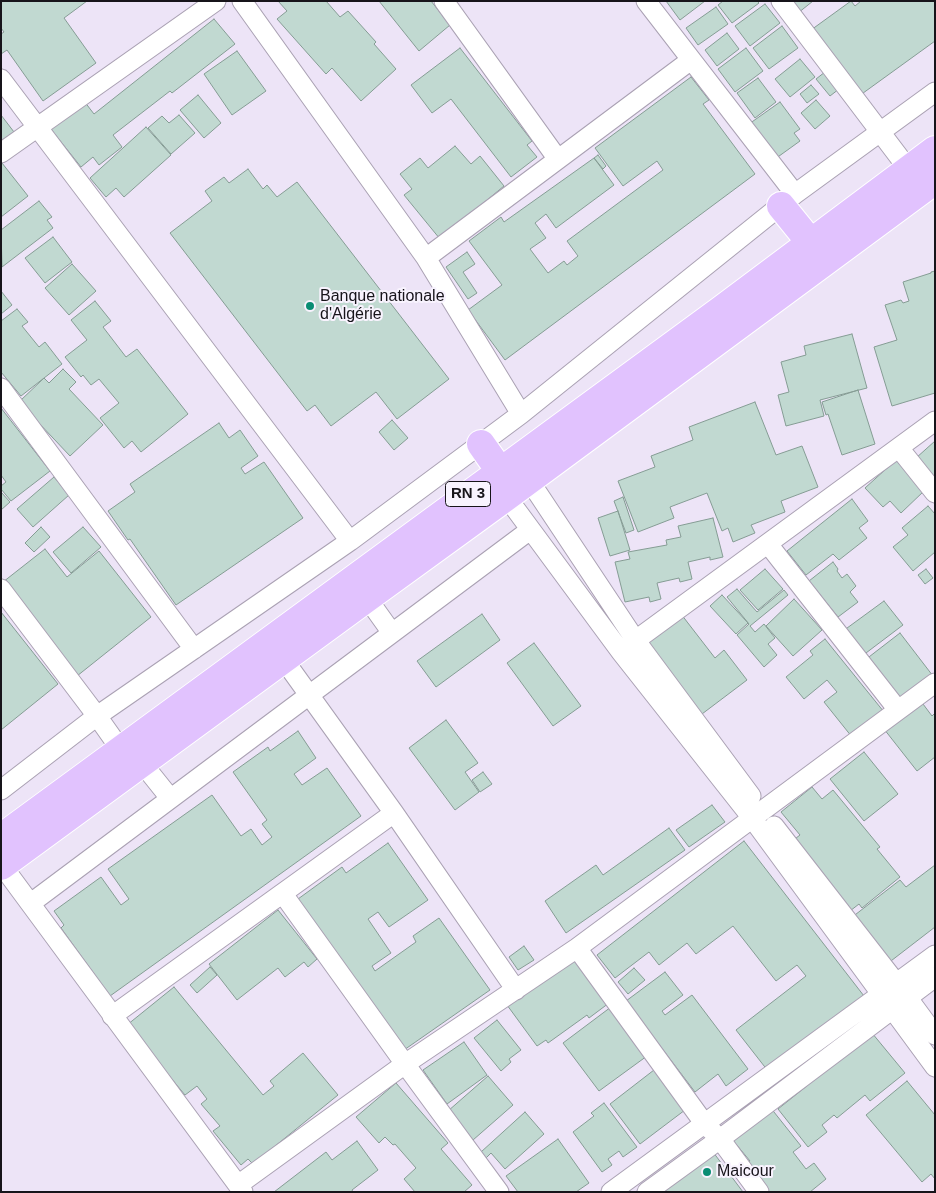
<!DOCTYPE html>
<meta charset="utf-8">
<style>
body{margin:0}
#map{position:relative;width:936px;height:1193px;overflow:hidden;background:#ede4f7;font-family:Arial,sans-serif}
canvas{display:block}
.frame{position:absolute;inset:0;border:2px solid #17141a;pointer-events:none}
</style>
<div id="map">
<canvas width="936" height="1193"></canvas>
<div class="frame"></div>
</div>
<script>
const c = document.querySelector('canvas').getContext('2d');
c.lineJoin = 'round';
function fillPath(path, color) {
  c.fillStyle = color;
  c.fill(path, 'evenodd');
}
function shape(rows) {
  const path = new Path2D();
  for (const r of rows) {
    path.moveTo(r[0], r[1]);
    for (let i = 2; i < r.length; i += 2) path.lineTo(r[i], r[i + 1]);
  }
  return path;
}
function trace(path, color, width, dash) {
  c.strokeStyle = color;
  c.lineWidth = width;
  c.lineCap = dash ? 'butt' : 'round';
  c.setLineDash(dash || []);
  c.stroke(path);
}
function label(font, color, halo, rows, align = 'center') {
  c.font = font + ' Arial,sans-serif';
  c.lineWidth = 4;
  c.setLineDash([]);
  c.textBaseline = 'middle';
  c.strokeStyle = halo;
  c.fillStyle = color;
  for (const [text, x, y, turn = 0] of rows) {
    c.save();
    c.translate(x, y);
    c.rotate((+turn || 0) * Math.PI / 180);
    c.textAlign = isNaN(turn) ? turn : align;
    if (halo) c.strokeText(text, 0, 0);
    c.fillText(text, 0, 0);
    c.restore();
  }
}
const building = shape([
 [1,1,87,1,64,18,96,63,43,101,7,50,1,54,1,34,4,32,1,28,1,1],
 [278,1,326,1,340,17,348,11,376,42,374,44,396,69,361,101,332,68,326,74,277,19,287,11,278,1],
 [379,1,431,1,450,25,419,51,379,1],
 [666,1,705,1,680,20,666,1],
 [723,1,757,1,759,3,732,23,718,5,723,1],
 [789,1,813,1,798,13,789,1],
 [851,1,855,6,861,1,935,1,935,41,859,96,811,30,851,1],
 [765,4,780,23,750,46,735,26,765,4],
 [716,7,728,24,698,45,686,28,716,7],
 [214,19,235,44,172,93,170,91,113,135,122,147,99,165,93,157,81,167,50,128,84,101,94,114,214,19],
 [782,26,798,48,769,69,753,48,782,26],
 [727,33,739,49,717,66,705,50,727,33],
 [460,48,532,141,527,145,537,157,511,177,451,99,432,113,411,85,460,48],
 [746,48,763,71,735,92,718,69,746,48],
 [237,51,266,91,232,115,204,74,237,51],
 [800,59,815,77,790,97,775,79,800,59],
 [825,72,839,89,830,96,816,79,825,72],
 [691,77,709,100,703,104,755,174,505,360,468,310,502,285,469,241,501,217,504,222,594,158,614,185,556,228,546,214,535,223,546,238,530,249,548,273,564,261,567,265,578,256,567,241,663,170,657,161,623,186,595,148,691,77],
 [758,78,776,102,755,118,737,93,758,78],
 [811,85,819,94,807,103,800,94,811,85],
 [198,95,221,123,204,138,180,110,198,95],
 [816,100,830,116,815,129,801,113,816,100],
 [780,102,800,129,794,133,800,141,775,159,749,124,780,102],
 [1,115,14,132,1,141,1,115],
 [179,115,195,133,171,154,148,128,162,116,169,123,179,115],
 [146,127,171,155,124,197,116,188,106,197,90,178,146,127],
 [455,146,471,164,480,156,504,186,440,239,404,195,412,189,400,174,420,158,428,168,455,146],
 [598,155,606,166,603,169,594,158,598,155],
 [2,163,28,196,1,217,1,164,2,163],
 [248,169,263,189,267,185,277,197,297,182,449,379,397,419,376,392,331,426,315,405,307,411,170,233,212,201,205,191,224,177,229,183,248,169],
 [39,201,52,217,47,220,53,228,2,267,1,230,39,201],
 [53,237,72,262,45,283,25,258,53,237],
 [467,252,475,264,463,272,477,293,468,299,446,267,467,252],
 [72,264,96,291,69,315,45,288,72,264],
 [935,271,935,393,892,406,874,347,897,340,885,305,901,300,903,303,909,301,903,282,931,273,931,272,935,271],
 [1,291,12,305,1,314,1,291],
 [95,301,111,321,103,327,126,357,137,349,188,414,141,452,132,441,124,448,100,418,119,403,99,379,91,385,83,375,81,377,65,357,87,340,71,320,95,301],
 [17,309,28,322,22,326,39,347,45,342,62,364,21,396,1,372,1,321,17,309],
 [852,334,867,388,820,400,824,416,786,426,778,395,789,392,781,362,806,355,804,346,852,334],
 [63,369,76,382,69,389,103,425,70,456,19,402,44,378,49,383,63,369],
 [858,390,875,444,842,455,828,414,826,415,822,402,858,390],
 [755,402,776,455,802,446,818,487,781,501,785,512,751,525,755,533,733,542,728,528,722,531,707,493,670,507,674,518,638,532,618,481,655,467,651,456,693,440,689,427,755,402],
 [1,408,50,471,11,501,1,489,1,486,6,482,1,475,1,408],
 [392,420,408,438,394,450,379,432,392,420],
 [219,423,229,438,240,430,258,456,241,468,245,474,264,462,303,518,176,605,130,539,128,540,108,511,135,492,130,484,219,423],
 [935,441,935,479,916,458,935,441],
 [896,460,924,491,901,513,890,501,883,507,865,488,896,460],
 [54,477,69,495,33,527,17,509,54,477],
 [1,492,10,502,1,510,1,492],
 [623,497,634,530,626,533,614,501,623,497],
 [852,499,868,521,859,528,867,538,839,560,833,554,806,575,787,551,852,499],
 [928,506,935,514,935,552,913,571,893,547,908,535,902,528,928,506],
 [618,511,630,550,610,556,598,518,618,511],
 [713,518,723,557,710,560,710,557,688,562,692,579,680,582,679,578,657,583,661,599,650,602,649,597,625,602,615,562,630,559,628,552,667,545,666,540,681,537,678,526,713,518],
 [41,527,50,537,34,552,25,543,41,527],
 [83,527,101,547,71,573,53,552,83,527],
 [45,549,67,577,99,551,151,617,77,676,3,582,45,549],
 [833,562,838,569,837,571,842,578,847,574,856,586,850,592,858,602,838,617,809,581,833,562],
 [765,569,783,589,758,610,740,590,765,569],
 [926,569,933,578,925,584,918,575,926,569],
 [737,589,757,612,784,590,788,595,750,626,755,632,764,624,775,638,768,644,777,655,764,667,737,635,749,624,727,597,737,589],
 [722,595,748,623,736,634,710,606,722,595],
 [794,599,822,630,793,656,766,626,794,599],
 [884,601,903,625,862,656,843,631,884,601],
 [1,612,58,684,1,730,1,612],
 [482,614,500,640,436,687,417,661,482,614],
 [681,614,715,658,724,650,747,680,698,717,642,644,681,614],
 [900,633,933,676,898,703,865,660,900,633],
 [825,639,884,712,852,737,824,702,837,692,827,680,804,699,786,677,813,655,810,651,825,639],
 [534,643,581,706,553,726,507,663,534,643],
 [920,700,932,716,935,713,935,757,917,771,884,729,920,700],
 [446,720,478,763,465,772,479,792,455,810,409,748,446,720],
 [298,731,316,758,294,774,302,785,327,768,361,816,110,996,61,928,64,925,54,911,101,877,121,905,129,899,108,869,212,795,241,836,251,829,262,845,272,837,262,824,267,820,233,772,268,747,270,751,298,731],
 [864,752,898,794,864,821,830,779,864,752],
 [483,772,492,784,480,792,472,780,483,772],
 [812,787,822,799,833,790,880,847,877,849,900,877,862,908,859,904,850,911,791,842,800,835,781,812,812,787],
 [712,805,725,822,689,847,676,830,712,805],
 [669,828,685,850,566,933,545,901,596,865,603,875,669,828],
 [744,841,864,996,768,1071,736,1030,806,976,797,965,776,981,733,926,696,954,687,943,659,965,649,952,615,978,597,955,744,841],
 [388,843,428,900,389,927,378,912,368,919,391,953,372,966,375,971,416,942,413,936,439,918,490,990,404,1050,298,899,342,867,346,873,388,843],
 [935,865,935,927,887,964,851,918,900,880,906,887,935,865],
 [278,910,317,959,308,967,304,962,285,977,278,968,237,1000,209,964,278,910],
 [524,946,534,960,518,970,509,957,524,946],
 [574,956,609,1003,589,1018,587,1015,548,1043,546,1040,537,1046,507,1005,574,956],
 [210,967,217,975,197,993,190,985,210,967],
 [634,968,645,980,628,994,618,982,634,968],
 [665,972,683,995,662,1011,665,1015,692,995,748,1069,726,1086,718,1074,695,1092,626,1001,665,972],
 [174,987,263,1095,274,1086,270,1081,303,1053,338,1095,253,1164,248,1159,241,1165,213,1131,220,1126,201,1104,207,1099,197,1086,185,1095,127,1025,174,987],
 [611,1007,647,1056,599,1091,563,1043,611,1007],
 [497,1020,521,1050,509,1059,511,1062,501,1071,474,1038,497,1020],
 [872,1033,905,1073,870,1101,865,1095,837,1118,834,1115,822,1125,827,1132,808,1147,778,1109,808,1085,806,1083,872,1033],
 [464,1042,487,1075,447,1104,423,1070,464,1042],
 [654,1070,685,1110,640,1144,610,1104,654,1070],
 [488,1076,513,1105,473,1140,448,1111,488,1076],
 [907,1081,935,1115,935,1179,931,1174,922,1182,866,1115,907,1081],
 [396,1083,448,1143,441,1149,472,1185,464,1192,415,1192,404,1179,416,1168,395,1144,393,1145,385,1137,379,1143,356,1117,396,1083],
 [604,1103,637,1147,623,1157,619,1151,608,1159,612,1165,602,1172,573,1132,594,1116,591,1113,604,1103],
 [770,1107,801,1146,793,1152,806,1169,814,1163,826,1179,810,1192,769,1192,746,1164,750,1161,731,1138,770,1107],
 [525,1112,544,1134,505,1169,491,1153,486,1158,481,1152,525,1112],
 [558,1139,589,1183,576,1192,518,1192,506,1176,558,1139],
 [357,1141,378,1170,352,1190,353,1192,274,1192,326,1152,332,1160,357,1141],
 [713,1152,743,1192,660,1192,713,1152]
]);
fillPath(building, '#c1d9d1');
trace(building, '#859c94', 1);
const minor = shape([
 [242,1,426,258,521,414],
 [444,1,557,158],
 [646,1,795,194],
 [781,1,909,170],
 [1,79,350,541],
 [1,153,216,1],
 [426,258,691,60],
 [1,388,194,649],
 [899,448,935,493],
 [523,471,636,641,751,796],
 [500,488,621,652,752,818,935,1067],
 [768,544,898,710],
 [1,589,97,716,121,750],
 [367,598,392,633],
 [625,648,935,421],
 [284,660,394,813,516,990],
 [142,763,170,798],
 [1,790,97,716,350,541,521,414,795,194,935,92],
 [774,826,907,997,935,1035],
 [1,864,243,1192],
 [283,894,405,1064,499,1192],
 [31,903,530,530],
 [577,948,704,1123,720,1139,759,1192],
 [112,1016,394,813],
 [238,1185,405,1064,577,948,935,683],
 [611,1192,935,955],
 [647,1192,720,1139,935,977]
]);
const highway = shape([
 [781,206,811,243],
 [481,444,500,471],
 [1,838,721,310,935,150],
 [1,866,367,598,506,497,935,180]
]);
trace(minor, '#aaa1b3', 21);
trace(highway, '#fff', 30);
trace(minor, '#fff', 19);
trace(highway, '#e1c2fe', 28);
for (const [x, y, r, color] of [
 [310,306,5,"#098d73"],
 [707,1172,5,"#098d73"]
]) {
  const dot = new Path2D();
  dot.arc(x, y, r, 0, 2 * Math.PI);
  c.fillStyle = color;
  c.fill(dot);
  trace(dot, '#f8f3fe', 2);
}
for (const [x, y, w] of [
 [468,494,45]
]) {
  const box = new Path2D();
  box.roundRect(x - w / 2, y - 12.5, w, 25, 4);
  c.fillStyle = '#f8f3fe';
  c.fill(box);
  trace(box, '#17141a', 1);
}
label('bold 15px', '#17141a', null, [
 ["RN 3",468,494]
]);
label('16px', '#17141a', '#f8f3fe', [
 ["Banque nationale",320,297],
 ["d'Algérie",320,315],
 ["Maicour",717,1172]
], 'left');
</script>
